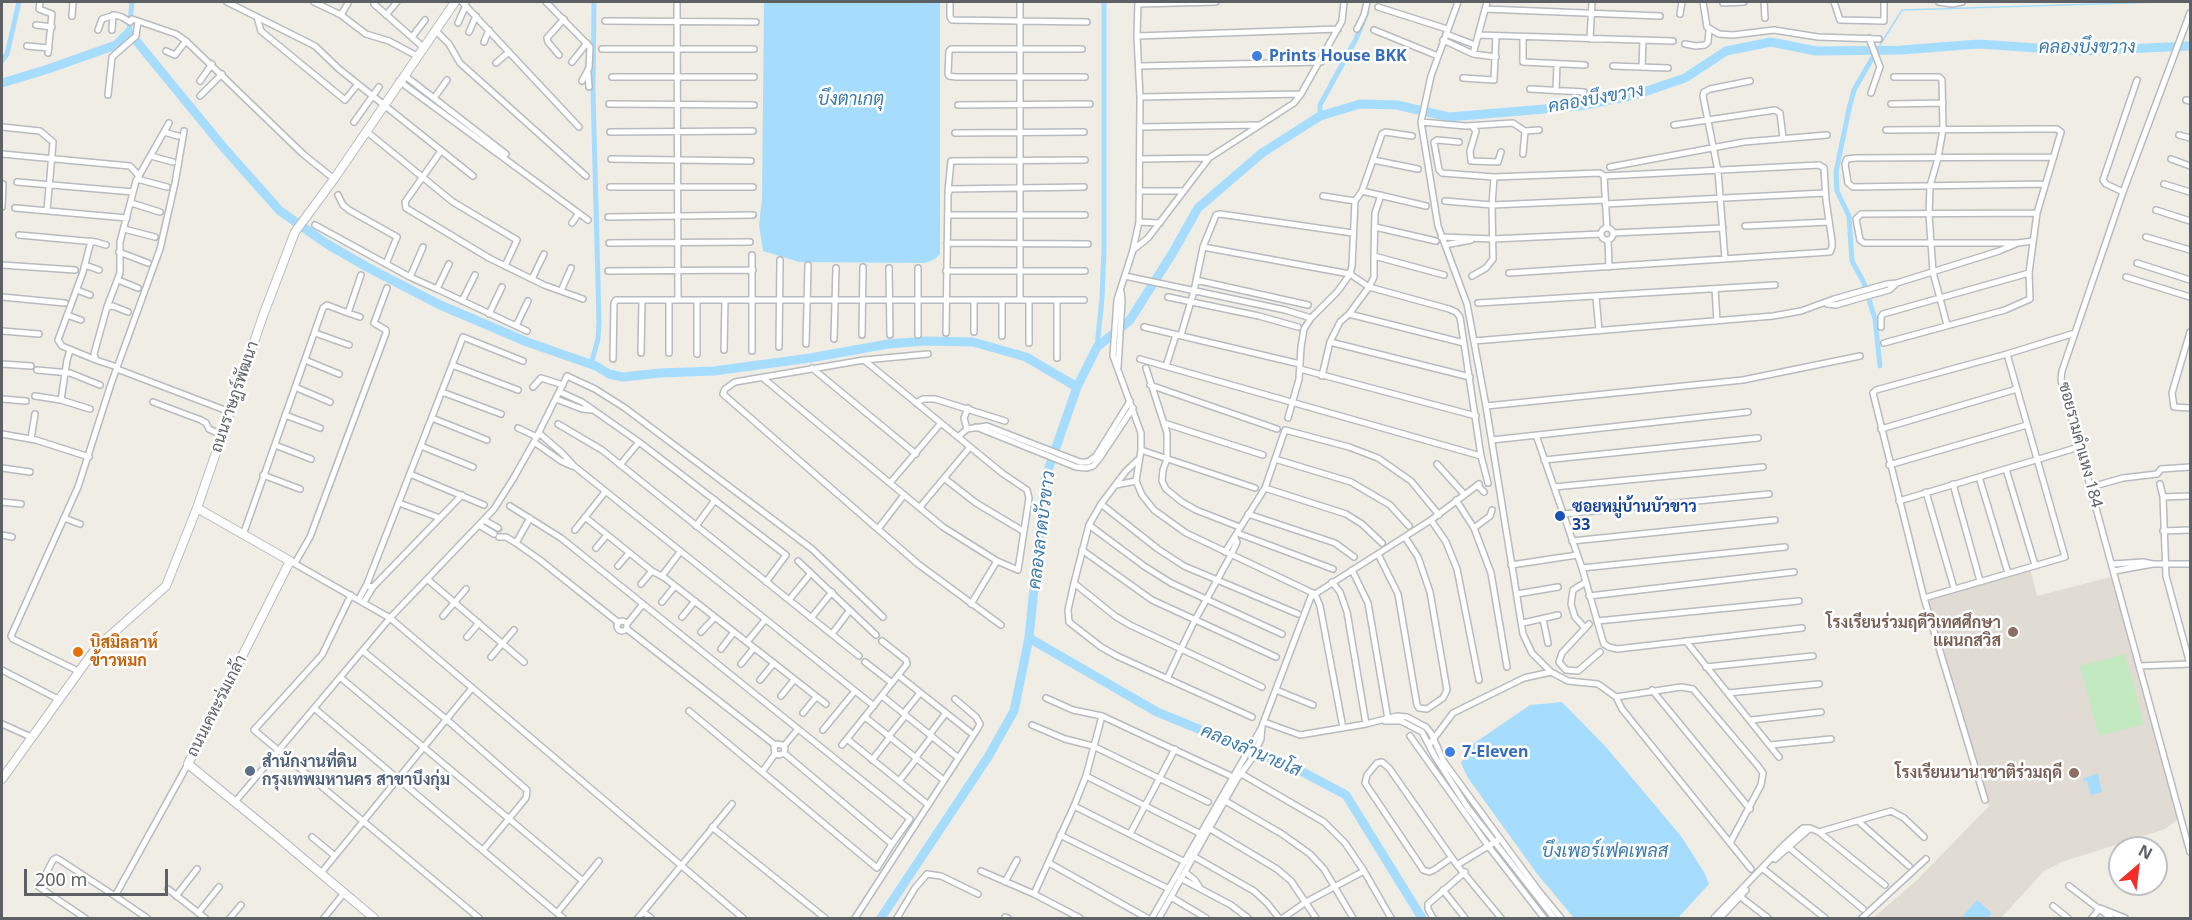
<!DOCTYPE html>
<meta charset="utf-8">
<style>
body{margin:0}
#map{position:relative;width:2192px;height:920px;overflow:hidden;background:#f0ede5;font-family:"Noto Sans",sans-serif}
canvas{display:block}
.frame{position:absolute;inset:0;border:3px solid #5d6166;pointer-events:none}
.north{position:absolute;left:2108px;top:836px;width:60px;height:60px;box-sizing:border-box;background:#fff;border:2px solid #bec0c2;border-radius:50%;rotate:28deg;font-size:16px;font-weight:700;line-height:24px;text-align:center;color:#5d6166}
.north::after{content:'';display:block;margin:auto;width:21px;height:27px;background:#f32d28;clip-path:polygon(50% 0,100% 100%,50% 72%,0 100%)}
.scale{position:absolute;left:24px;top:869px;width:144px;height:27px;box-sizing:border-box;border:3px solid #5d6166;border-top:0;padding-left:8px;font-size:18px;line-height:21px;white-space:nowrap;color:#5d6166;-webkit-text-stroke:4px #fff;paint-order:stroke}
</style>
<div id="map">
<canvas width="2192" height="920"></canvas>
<div class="frame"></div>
<div class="north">N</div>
<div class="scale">200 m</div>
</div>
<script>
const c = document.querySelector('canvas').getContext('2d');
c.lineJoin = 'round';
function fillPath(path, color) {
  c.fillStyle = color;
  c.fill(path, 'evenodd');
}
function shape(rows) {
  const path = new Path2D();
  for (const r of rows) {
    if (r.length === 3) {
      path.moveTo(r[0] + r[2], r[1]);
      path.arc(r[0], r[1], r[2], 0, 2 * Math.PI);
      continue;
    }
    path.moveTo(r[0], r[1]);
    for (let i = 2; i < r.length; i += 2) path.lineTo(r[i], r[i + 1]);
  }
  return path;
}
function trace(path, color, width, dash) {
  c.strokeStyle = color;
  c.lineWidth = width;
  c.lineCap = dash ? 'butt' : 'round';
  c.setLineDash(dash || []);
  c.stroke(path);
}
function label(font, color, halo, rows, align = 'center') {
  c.font = font + ' "Noto Sans",Sarabun,sans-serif';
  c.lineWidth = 5;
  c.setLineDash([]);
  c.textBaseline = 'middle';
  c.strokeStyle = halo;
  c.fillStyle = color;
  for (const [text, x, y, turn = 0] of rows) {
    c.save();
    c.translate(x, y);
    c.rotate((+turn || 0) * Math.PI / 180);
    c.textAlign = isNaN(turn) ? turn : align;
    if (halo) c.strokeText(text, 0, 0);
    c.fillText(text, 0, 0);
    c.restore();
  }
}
fillPath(shape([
 [2030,568,2037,596,2115,576,2181,817,2165,829,2062,862,2044,871,2001,918,1873,918,1916,881,1989,806,1926,599]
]), '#e0dcd3');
fillPath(shape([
 [2125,654,2144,724,2099,736,2080,666]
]), '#c2e9c0');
fillPath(shape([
 [764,2,940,2,940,254,935,259,925,263,799,262,763,251,759,225,762,198],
 [1562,702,1606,747,1681,836,1704,872,1709,884,1678,918,1574,918,1538,875,1468,778,1461,763,1470,746,1530,705],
 [2098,773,2102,792,2091,795,2087,781,2083,782,2083,779],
 [1977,900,1992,913,1988,918,1961,918]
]), '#a6ddff');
trace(shape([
 [1877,50,1902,10,2160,2]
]), '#a6ddff', 1.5);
trace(shape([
 [129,32,132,2],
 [1877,50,1854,90,1849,109,1836,172,1837,191,1849,216,1852,261,1864,283,1875,319,1880,366],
 [2,61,7,54,19,2],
 [1320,116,1320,105,1356,39,1367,12],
 [1097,347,1102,298,1104,248,1104,2],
 [591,364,598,339,599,322,593,91,594,2]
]), '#a6ddff', 5);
trace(shape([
 [2,83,48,69,116,45,129,32,224,148,280,211,327,244,367,267,438,304,527,342,596,366,609,374,623,377,660,373,714,371,810,358,888,344,926,341,973,342,1026,357,1077,387],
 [1029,638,1157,712,1299,770,1346,795,1422,918],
 [881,918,988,757,1014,711,1029,638,1045,479,1077,387,1097,347,1130,320,1172,254,1198,208,1262,153,1320,116,1360,104,1397,105,1449,117,1580,106,1635,95,1685,78,1726,51,1771,42,1816,51,1901,50,1979,44,2080,51,2190,46]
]), '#a6ddff', 9);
trace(shape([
 [498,528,503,532]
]), '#cbcac5', 5, [5, 2.5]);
const street = shape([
 [40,2,39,9,52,14,48,53],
 [227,2,315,46,339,69,473,176],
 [314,2,341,15,366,34,389,41,417,56],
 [462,2,579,127],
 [546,2,590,47,589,68,582,81],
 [677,2,678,300],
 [950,2,950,17,952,20,1087,22],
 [1020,2,1020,300],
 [1138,2,1137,36,1140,97,1139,222,1133,250,1117,300,1113,356,1141,433,1141,450,1136,481,1142,495,1154,510,1186,533,1315,594,1320,606,1343,728],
 [1703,2,1707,27,1719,34,1733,35,1774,30,1818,37,1879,39],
 [1723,2,1723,3,1744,2],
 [1764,2,1765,18],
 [1834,2,1840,20,1884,21,1884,2],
 [1939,2,1952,4,1962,2],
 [374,4,423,47],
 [1138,4,1216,2],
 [1378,7,1447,29],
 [1485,9,1660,16],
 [2190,13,2123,192,2062,371,2061,380,2190,852],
 [1680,14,1682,2],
 [341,15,348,3],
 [386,15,397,2],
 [72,16,73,2],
 [257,17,261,31,345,100,358,84],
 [605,21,756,22],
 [458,23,466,5],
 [36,25,52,27],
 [1357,29,1364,15,1367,2],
 [98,30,102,19,115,15,122,17,130,22,132,19,138,21,176,34,186,41,303,154,334,179],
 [112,30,113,15],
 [435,30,449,44,460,63,586,176],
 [1374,30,1438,56],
 [469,32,476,16],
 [1446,34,1475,45],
 [1478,35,1673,41],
 [1137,36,1338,29],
 [412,37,425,20],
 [1523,37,1523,62,1585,65],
 [1869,38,1880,67,1871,93],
 [1590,39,1592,2],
 [1443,40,1473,54,1496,57],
 [484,42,489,30],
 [1685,44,1696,46,1705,45,1708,42,1709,30],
 [27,46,49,48],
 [602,49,754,49],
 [1082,49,951,49,949,51,948,74,949,76,956,77,1085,77],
 [166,51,175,55,186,41],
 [1473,54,1487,2],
 [559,55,548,42,547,38,564,19],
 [572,62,587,43],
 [496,63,509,52],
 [1140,66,1321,62],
 [1613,66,1668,68],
 [1642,67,1643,40],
 [588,73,589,87],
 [404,75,506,154],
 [612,77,754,77],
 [1894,77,1939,77,1942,80,1943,129,1938,158,1930,186,1929,214,1933,272,1947,325],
 [1463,78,1494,80,1496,36],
 [200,81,212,64],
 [399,81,588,220],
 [1530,89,1584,92],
 [1556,91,1557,64],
 [108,95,112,57,136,36,138,21],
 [200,96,222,74],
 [1140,97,1301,94],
 [434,98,447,80],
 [2186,100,2190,101],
 [609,104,754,105],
 [1891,104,1943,103],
 [958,105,1090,104],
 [354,122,379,87],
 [1421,122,1466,126,1513,123,1525,131,1523,154],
 [1674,125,1775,110,1780,113,1783,138],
 [1472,126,1476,131,1470,151,1471,161,1498,162,1501,152],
 [2,127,40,131,53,142,47,211],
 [1140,127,1259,125],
 [366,131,453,202,517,240,505,266],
 [1525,131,1539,130],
 [164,132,178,136],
 [610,132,753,131],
 [955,133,1084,132],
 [2179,135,2190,138],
 [1412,136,1385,132,1382,134,1362,191,1355,201,1352,266,1350,274,1369,287,1449,309,1456,312,1460,317,1481,456,1488,483],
 [1459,142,1437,140,1434,142,1439,170,1442,173,1494,177,1600,173,1604,176,1819,165,1824,168,1826,200,1832,241,1832,247,1830,252,1509,273],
 [441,151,405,202,406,208,489,258,544,285,583,299],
 [2,154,130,166,139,176],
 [151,156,173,162],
 [611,159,751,161],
 [1140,159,1209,158],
 [2171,159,2190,166],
 [1373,160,1418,169],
 [1610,167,1744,142,1827,135],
 [1604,176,1607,228],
 [137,179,167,187],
 [17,182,133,192],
 [2045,184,1853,187,1848,183,1845,164,1847,159,1856,158,2054,157],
 [2164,184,2190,192],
 [610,187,753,187],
 [948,191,951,161,1085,160],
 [1140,191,1184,191],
 [1362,191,1426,206],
 [2123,192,2106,184,2103,180,2137,80],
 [338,195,343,205,349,210,397,237,386,264],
 [1381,195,1375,213,1374,256,1444,275],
 [1323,196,1355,201],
 [1445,201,1492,205,1605,200],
 [131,203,160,212],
 [1605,204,1825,193],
 [2,207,3,184],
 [15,208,127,218],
 [2156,210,2190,221],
 [948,215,1085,215],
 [608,217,753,215],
 [1139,222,1160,223],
 [572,223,579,213],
 [315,225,410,277,437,289,449,264],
 [1745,226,1829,222],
 [1375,227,1436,241],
 [1607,234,6],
 [124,229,155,237],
 [1613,233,1723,228],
 [19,235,96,242,106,245],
 [1441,237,1493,239,1601,234],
 [2146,237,2190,250],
 [1608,240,1609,267],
 [91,241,83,272,58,340,62,346,96,360],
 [2033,241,2018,243,1864,243,1860,240,1856,219,1861,214,2037,213],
 [609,243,750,242],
 [947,243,1088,244],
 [1445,245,1471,240],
 [1203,247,1350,274,1338,291,1311,318,1304,329,1301,347,1299,379,1288,418],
 [1133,250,1148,238,1209,158,1294,103,1301,94,1342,21,1344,2],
 [119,252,148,263],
 [1374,256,1374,277,1369,287,1349,314,1464,343],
 [1725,259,1718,171,1703,96,1704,92,1710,89,1750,81],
 [2137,263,2190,280],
 [2,265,75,270],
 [85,265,99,270],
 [889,268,890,335],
 [918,268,918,335],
 [608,271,753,270],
 [946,271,1085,271],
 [1125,276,1285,310,1311,318],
 [1472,276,1486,268,1493,259,1492,205,1494,177],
 [410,277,423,247],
 [2126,277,2190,297],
 [532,279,544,254],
 [118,280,138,288],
 [1196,280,1308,305],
 [437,289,527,331],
 [1715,289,1717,321],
 [77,290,90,295],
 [561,291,571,268],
 [2,297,65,303],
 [1168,297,1259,316,1298,327],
 [1596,297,1599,331],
 [462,301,475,275],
 [974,301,974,332],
 [1478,303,1775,285],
 [1827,304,1836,305,1860,298,1889,290,1897,283],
 [107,307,120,273,120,242,136,181,169,123],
 [348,313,360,317],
 [489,314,502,287],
 [67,315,81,320],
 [516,326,528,301],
 [1144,327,1300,364],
 [1881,327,1881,317,1883,314,2029,273],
 [2,331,39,334],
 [2190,332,2172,393,2174,407,2190,408],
 [315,333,349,345],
 [946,333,948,194,950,189,1084,187],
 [862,335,863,267],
 [1181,335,1194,291,1203,247,1216,215,1220,214,1353,233],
 [1002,336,1002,300],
 [834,339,836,268],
 [1474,341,1773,316,1801,311,1834,299,1887,284,1897,283,1999,251,2018,243],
 [1330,342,1470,377],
 [1029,343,1029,300],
 [1884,343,2005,310,2030,299,2029,273,2037,213,2061,132,2057,129,2037,129,1886,130],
 [806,344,808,265],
 [779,347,780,260],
 [724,350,725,300],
 [752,351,752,255],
 [641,353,642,300],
 [669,353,669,300],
 [697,354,697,300],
 [928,354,864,360,735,382,725,389,723,394,918,564,1001,625],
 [1057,358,1057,300],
 [613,359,614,303,616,300,1084,300],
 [1140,359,1481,456],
 [305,360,339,374],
 [2,364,31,366],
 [452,365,518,390],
 [1166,366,1176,335],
 [117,367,96,360,94,354,107,307,113,306,128,312],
 [1118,367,1122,301,1121,292],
 [812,368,916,454],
 [1146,368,1167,433,1167,459,1163,470,1162,481,1166,489,1182,502,1196,510,1237,526],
 [117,369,230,412],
 [1300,369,1476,416],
 [37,370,70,373,100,385],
 [1322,376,1330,342,1340,322,1349,314],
 [763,378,943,527,997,561,1018,570,1029,498,1027,490,1002,473,864,360],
 [1150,385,1277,429],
 [295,387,330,402],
 [533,387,541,378,563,385],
 [442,392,501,414],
 [560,392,582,402,639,442,786,555,766,582],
 [35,396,61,400,90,409],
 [2,399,26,401],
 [556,399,582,409,592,410],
 [61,400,67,360,70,350],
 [153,402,201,420,206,423,209,429,222,435],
 [916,403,923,399,935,399,1005,421],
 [1486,406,1743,380,1860,356],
 [285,415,320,428],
 [432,418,487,440],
 [1164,423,1263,455],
 [558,424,602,450,859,656],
 [976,427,1076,467,1087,468,1093,466,1099,459,1133,408],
 [518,428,537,437],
 [967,429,964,418,968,408],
 [1881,429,2017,389],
 [539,433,562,453,574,466,874,706],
 [2,434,36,440,89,457],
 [1536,435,1582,568,1602,638,1604,644,1609,647,1617,649,1802,628],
 [958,437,967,429,987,426,1080,462,1088,462,1096,456,1130,401],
 [31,439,35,414],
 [1492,440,1748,412],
 [534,442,561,461,572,466],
 [275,445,311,459],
 [421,446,473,467],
 [1141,450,1255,488],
 [1139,459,1126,471,1101,504,1089,525,1074,583,1068,610,1069,622,1101,647,1117,656,1252,717],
 [1275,459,1351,482,1390,505,1409,526],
 [1544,460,1758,438],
 [1437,464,1464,494],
 [620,465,639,442],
 [1889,465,2027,425],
 [2,468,30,472],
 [2006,469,2035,565],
 [410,474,484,505],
 [263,475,300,489],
 [1979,477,2008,573],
 [944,478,976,503,1023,531],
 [890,483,941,423],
 [1953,484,1980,581],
 [2160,484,2163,497,2166,576,2190,664],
 [1116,485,1136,481],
 [1477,485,1484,492],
 [1554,487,1763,467],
 [2091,487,2123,478,2157,474,2161,469,2190,467],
 [1265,488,1346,514,1362,524,1382,543],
 [1926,492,1954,588],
 [462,495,373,587,368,586,367,584,463,337,523,361],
 [2163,497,2190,496],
 [1456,500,1474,528,1491,573,1507,667],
 [1899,501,2079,447],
 [2,502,21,504],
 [399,503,440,518],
 [1101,504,1158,549,1184,566,1298,614],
 [510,506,561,538,910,819,892,844],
 [920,507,970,447],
 [1248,514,1335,543,1354,557],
 [1563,514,1769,494],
 [585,517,652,571,665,578,826,704],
 [64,518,80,524],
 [484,520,498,528],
 [1431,520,1446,542,1457,569,1479,680],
 [479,525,494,534],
 [1089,525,1144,566,1171,583,1282,634],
 [696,526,715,500],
 [1474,528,1490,516,1492,510],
 [878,529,904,495],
 [575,530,605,492],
 [2163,531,2190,530],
 [1237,533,1333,569],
 [2,535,12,537],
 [243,535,323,308,327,305,348,313,361,275],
 [499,537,506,537,516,543,540,560,619,623],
 [1572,541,1775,520],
 [516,543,530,518],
 [596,548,607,535],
 [1082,550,1152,600,1276,657],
 [1225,552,1265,488,1285,430,1349,447,1378,458,1411,481,1439,515],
 [1378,554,1398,594,1417,705,1419,708,1427,709,1443,698,1447,690,1430,592,1418,557,1405,537],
 [290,561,390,618,743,918],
 [798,561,876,635],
 [295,563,310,537,386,333,386,330,374,323,387,288],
 [2113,564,2143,562,2153,564,2190,564],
 [1511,565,1577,555],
 [618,566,629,553],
 [1582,568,1785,547],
 [1352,570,1368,603,1388,719],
 [2114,571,2153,564],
 [662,576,680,552],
 [427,579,524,662],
 [1332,582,1340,592,1347,612,1366,724],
 [1074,583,1115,616,1130,625,1181,649,1195,620,1231,555,1237,542,1235,538],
 [641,584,652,571],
 [1315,594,1431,520,1479,484],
 [1517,594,1558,587],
 [351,595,322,655,254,730,479,918],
 [1589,596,1794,572],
 [1924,598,2065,557,2007,354],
 [359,599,367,584],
 [789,600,811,573],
 [364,602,373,587],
 [662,602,675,586],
 [971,604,997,561],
 [443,616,466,589],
 [682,617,695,601],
 [811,618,832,592],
 [1543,619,1548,643],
 [1597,621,1799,601],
 [622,626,5],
 [1523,623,1558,615],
 [627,624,643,604],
 [1589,624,1562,653,1559,662,1566,670,1578,671,1600,652],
 [1585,628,1575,617,1571,604,1573,590,1586,582],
 [627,629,775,745],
 [701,632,715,617],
 [832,634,850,610],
 [467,637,479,623],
 [1686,641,1779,757],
 [747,642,765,620],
 [721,649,734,632],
 [363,651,446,719,527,790,526,798,483,850],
 [491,657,514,630],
 [865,662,892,683],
 [741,664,754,648],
 [2139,666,2190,664],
 [1706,667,1813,656],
 [2,670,58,699],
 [78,671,13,639,11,636,78,487,111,384,160,249,175,183,184,131],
 [1551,672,1568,681,1598,684,1616,697,1622,709,1751,869],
 [898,675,970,732],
 [340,677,583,881],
 [1167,679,1181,649,1262,687],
 [760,680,774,663],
 [1276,690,1313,705],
 [1652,690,1750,809],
 [1728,693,1819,684],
 [781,696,794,680],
 [882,696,956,756],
 [1616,697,1681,687,1693,689,1758,766,1763,773,1761,785,1730,843],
 [1046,698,1073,710,1102,716,1233,777],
 [314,708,563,918],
 [689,711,877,868,892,844,784,753],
 [803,713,816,697],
 [904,713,920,693],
 [865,717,941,778],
 [1751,720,1821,712],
 [1385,721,1401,721,1422,732,1434,755,1468,808,1554,918],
 [1264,722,1300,735,1366,724,1397,716,1407,717,1426,727,1431,733,1444,762,1538,890,1561,918],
 [2,724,31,737],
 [1032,725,1065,739,1093,746,1208,802],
 [823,730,855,691],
 [930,734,946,713],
 [889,736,906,715],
 [1410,736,1489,847,1544,918],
 [847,739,926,803],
 [842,745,907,664,906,660,882,641],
 [1429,745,1453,713,1524,678,1551,672,1532,653,1523,634,1486,406,1467,304,1438,226,1421,122,1431,76,1458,2],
 [1770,745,1831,739],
 [784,746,798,729],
 [916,757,932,736],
 [872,760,890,737],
 [762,772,775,754,774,747,777,744,782,745,785,748,784,753,779,755,775,754],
 [1240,773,1324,822,1345,843,1364,871],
 [1086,776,1201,834],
 [899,781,917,758],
 [1222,799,1282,834,1310,854,1324,869,1353,918],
 [1985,800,1924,598,1873,393,1876,390,2007,354,2075,333],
 [235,802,390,618,494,509,513,479,534,442,567,376,595,389,625,408,812,549,883,617],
 [1074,806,1185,862],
 [1858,821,1909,866],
 [712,827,825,918],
 [1207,827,1277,869,1291,881,1316,918],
 [1819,832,1885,885],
 [1130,834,1175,749],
 [1060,835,1169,889],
 [312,837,335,856],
 [1498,840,1457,865,1501,918],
 [1786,845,1863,909],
 [1191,855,1254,891,1267,903,1279,918],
 [1451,858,1434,870,1429,872,1423,870,1420,865,1365,783,1367,775,1377,763,1382,762,1389,768,1457,865],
 [1775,859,1808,830,1811,829],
 [1049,863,1147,918],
 [1762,868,1825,918],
 [981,871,1034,894,1080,918],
 [1185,872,1195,880,1200,888],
 [321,873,472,688],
 [1180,878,1231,905,1248,918],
 [1005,882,1017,860],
 [2069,886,2111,918],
 [168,889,205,918],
 [1443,890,1465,918],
 [1034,894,1074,806,1086,776,1102,716],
 [1738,895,1768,918],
 [176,896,197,869],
 [1171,897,1206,918],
 [2053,906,2068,918],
 [643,912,651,918],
 [198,913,219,887],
 [557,913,599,861],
 [1005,917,1008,918],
 [85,918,39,887,53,860,56,858,60,860,115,896],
 [147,918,115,896,188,764],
 [230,918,241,905],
 [324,918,344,893],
 [638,918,732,804],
 [855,918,978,728,980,724,976,717,955,699],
 [897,918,915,888,927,874,941,876,978,894],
 [1152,918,1262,727],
 [1159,918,1237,779,1251,760,1261,739,1262,726,1312,594],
 [1283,918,1306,902,1364,871,1391,918],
 [1433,918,1428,909,1428,904,1465,872],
 [1714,918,1785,844,1803,828,1810,828,1819,832,1891,811,1904,818,1924,837],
 [1720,918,1746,890],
 [1862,918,1926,859],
 [2092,918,2100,908,2125,918]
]);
const secondary = shape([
 [197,508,290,561,188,764,274,834,374,918],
 [2,779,96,648,166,586,197,508,264,313,295,232,334,179,455,2]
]);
trace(street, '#b7bbbf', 8);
trace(secondary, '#b8bcc2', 10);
trace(street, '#fff', 5);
trace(secondary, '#fff', 8);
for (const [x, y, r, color] of [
 [1257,56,6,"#3f7fe0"],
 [1560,516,6,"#1a4fb4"],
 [2013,632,6,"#8d6e63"],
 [78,652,6,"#e8710a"],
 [1450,752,6,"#3f7fe0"],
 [250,771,6,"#5c6f8a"],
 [2074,773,6,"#8d6e63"]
]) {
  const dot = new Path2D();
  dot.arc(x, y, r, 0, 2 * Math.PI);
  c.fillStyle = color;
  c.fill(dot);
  trace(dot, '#fff', 2);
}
label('bold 16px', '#366cbe', '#fff', [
 ["Prints House BKK",1269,56],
 ["7-Eleven",1462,752]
], 'left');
label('16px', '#5d6166', '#fff', [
 ["ถนนราษฏร์พัฒนา",235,397,-71],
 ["ซอยรามคำแหง 184",2080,445,75],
 ["ถนนเคหะร่มเกล้า",217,706,-63]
]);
label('bold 16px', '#164399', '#fff', [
 ["ซอยหมู่บ้านบัวขาว",1572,507],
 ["33",1572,525]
], 'left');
label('bold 16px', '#785e54', '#fff', [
 ["โรงเรียนร่วมฤดีวิเทศศึกษา",2001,623],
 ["แผนกสวิส",2001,641],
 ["โรงเรียนนานาชาติร่วมฤดี",2062,773]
], 'right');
label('bold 16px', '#c56008', '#fff', [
 ["บิสมิลลาห์",90,643],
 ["ข้าวหมก",90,661]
], 'left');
label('bold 16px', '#4e5e75', '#fff', [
 ["สำนักงานที่ดิน",262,762],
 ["กรุงเทพมหานคร สาขาบึงกุ่ม",262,780]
], 'left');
label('italic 18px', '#3a79ae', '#fff', [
 ["คลองบึงขวาง",2087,48],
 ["คลองบึงขวาง",1596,99,-10],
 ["บึงตาเกตุ",851,100],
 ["คลองลาดบัวขาว",1042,530,-83],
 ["คลองลำนายโส",1251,751,23],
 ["บึงเพอร์เฟคเพลส",1605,852]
]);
</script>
